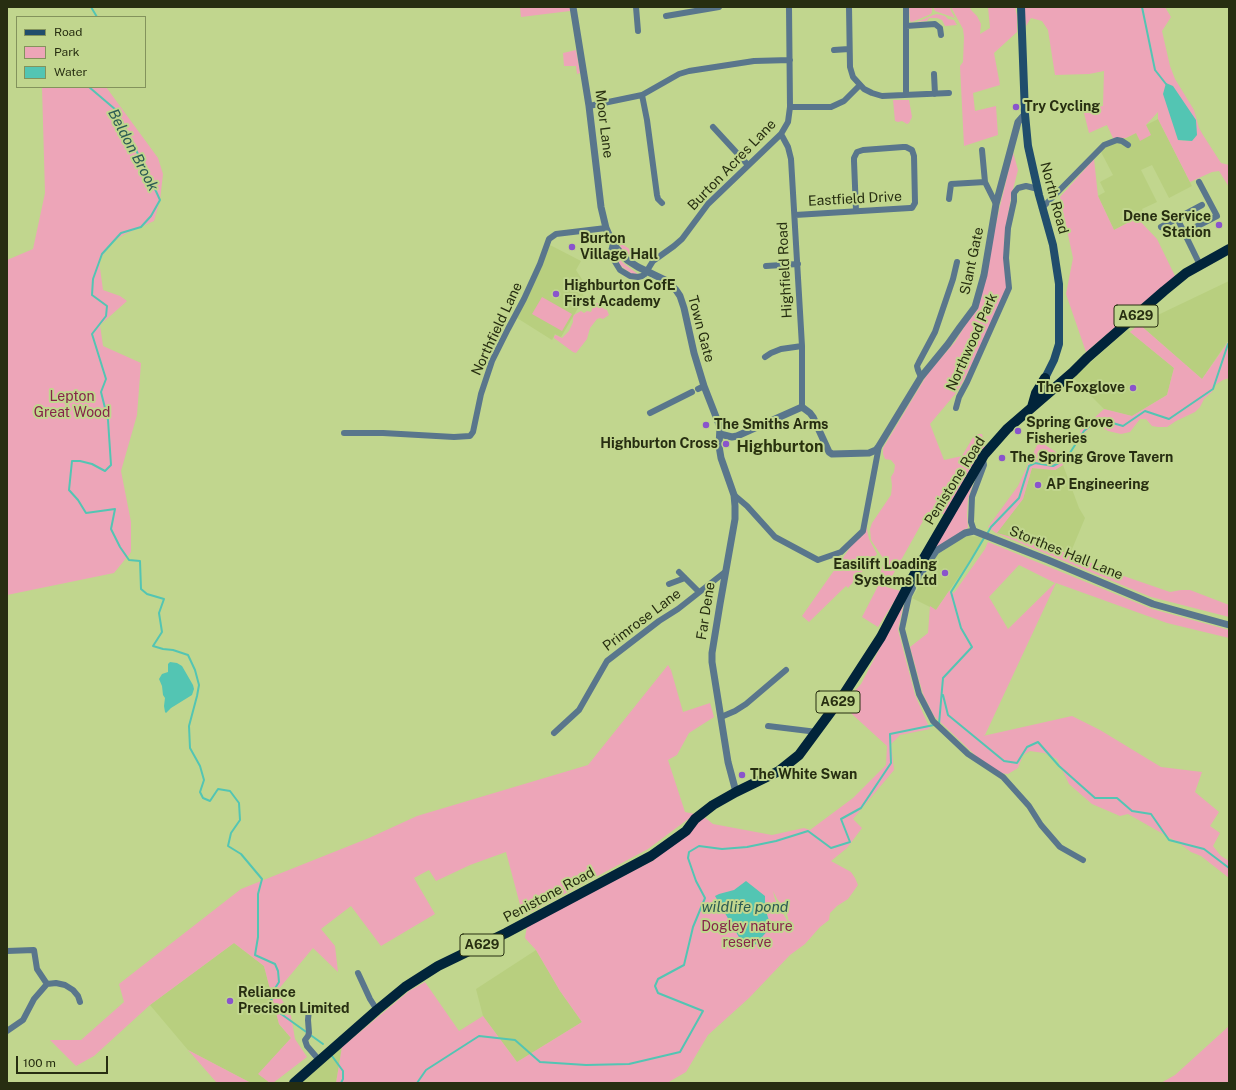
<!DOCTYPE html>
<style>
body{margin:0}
#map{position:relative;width:1236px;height:1090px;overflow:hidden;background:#c1d68e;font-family:"Public Sans",sans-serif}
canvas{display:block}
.frame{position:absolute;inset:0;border:8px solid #272e11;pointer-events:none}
.legend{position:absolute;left:16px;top:16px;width:130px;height:72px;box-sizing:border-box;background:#c1d68e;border:1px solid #83935c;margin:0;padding:5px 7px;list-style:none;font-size:12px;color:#272e11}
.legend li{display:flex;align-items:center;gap:8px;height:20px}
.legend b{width:20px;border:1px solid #83935c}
.scale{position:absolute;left:16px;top:1056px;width:92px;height:18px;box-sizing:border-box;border:2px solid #272e11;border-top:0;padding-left:5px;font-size:12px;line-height:14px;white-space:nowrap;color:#272e11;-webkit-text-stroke:3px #c1d68e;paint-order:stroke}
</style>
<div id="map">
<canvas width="1236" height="1090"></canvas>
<div class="frame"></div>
<ul class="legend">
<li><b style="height:5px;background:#204d6c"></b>Road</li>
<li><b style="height:11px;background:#eda5b8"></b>Park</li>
<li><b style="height:11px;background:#53c5b3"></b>Water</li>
</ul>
<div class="scale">100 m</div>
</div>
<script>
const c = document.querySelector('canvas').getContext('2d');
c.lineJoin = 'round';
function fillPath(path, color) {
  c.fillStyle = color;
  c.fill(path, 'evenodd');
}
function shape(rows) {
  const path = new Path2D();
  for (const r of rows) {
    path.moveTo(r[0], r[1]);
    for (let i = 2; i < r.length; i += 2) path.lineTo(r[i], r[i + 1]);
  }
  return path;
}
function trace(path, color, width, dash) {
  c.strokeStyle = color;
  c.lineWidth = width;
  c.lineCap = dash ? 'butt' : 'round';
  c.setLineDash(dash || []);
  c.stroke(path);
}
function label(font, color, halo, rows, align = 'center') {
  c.font = font + ' "Public Sans",sans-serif';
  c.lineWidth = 4;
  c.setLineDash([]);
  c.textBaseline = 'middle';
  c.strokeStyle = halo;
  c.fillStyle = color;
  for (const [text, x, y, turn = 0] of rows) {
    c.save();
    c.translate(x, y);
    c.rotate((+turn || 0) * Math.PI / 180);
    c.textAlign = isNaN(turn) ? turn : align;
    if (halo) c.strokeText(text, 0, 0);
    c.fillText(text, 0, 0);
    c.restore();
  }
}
fillPath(shape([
 [1158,119,1192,186,1169,198,1152,165,1141,170,1157,202,1142,209,1145,214,1114,230,1098,196,1105,192,1100,182,1113,175,1101,152,1107,145,1126,138,1136,133,1151,135,1146,125],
 [550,245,581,261,576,270,585,284,582,290,584,298,561,337,555,334,552,340,517,318],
 [1229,281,1229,343,1227,342,1202,379,1139,324],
 [1128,329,1130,332,1174,368,1167,395,1132,416,1104,409,1073,378],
 [1063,465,1079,508,1085,518,1070,554,996,533,1023,499,1032,468,1055,470],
 [966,536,986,537,936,610,912,598,926,575,935,556],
 [234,943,264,966,279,1024,291,1038,259,1074,270,1083,251,1083,188,1050,150,1005],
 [536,950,560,991,582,1022,517,1062,483,1016,476,989],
 [342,1047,336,1083,301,1083]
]), '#b8cf7f');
fillPath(shape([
 [520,7,570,7,570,11,521,17],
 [909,7,932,7,932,12,931,14,912,22,910,21],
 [933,7,950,7,951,11,955,18,935,11],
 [951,7,970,7,971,10,977,16,981,24,980,34,990,28,988,7,1015,7,1017,16,1017,32,994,53,1000,85,973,93,975,111,996,106,998,135,964,146,960,66,963,62,964,37,963,29],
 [1024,7,1165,7,1171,17,1162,31,1170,66,1175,79,1194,110,1199,128,1203,135,1221,163,1229,165,1229,187,1219,171,1212,172,1190,182,1158,119,1158,112,1146,125,1151,135,1140,141,1136,133,1126,138,1113,138,1107,125,1089,133,1083,109,1103,106,1104,71,1089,74,1055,75,1048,30,1042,21,1031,18,1026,26],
 [1174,125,1192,141,1178,140],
 [937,14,945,16,948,19,954,20,957,25,945,26,942,20,937,18,929,18,927,21,917,22,933,15],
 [576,50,580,73,577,74,576,66,564,66,563,53],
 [42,87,106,87,158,158,163,174,160,200,154,221,125,234,111,243,99,261,103,290,120,296,127,301,100,325,103,346,141,363,137,415,121,471,131,522,131,552,114,573,7,595,7,260,33,249,45,193],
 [893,100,909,100,912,117,909,123,907,124,902,121,898,122,895,121],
 [1013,152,1018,170,1011,197,1004,240,1007,291,964,380,956,393,930,424,944,460,962,456,975,434,982,434,985,448,945,514,928,512,886,587,901,591,878,627,862,617,878,586,878,580,883,565,883,558,871,540,870,529,872,523,891,495,892,486,891,477,894,472,895,465,891,460,885,459,883,454,883,448,928,373,955,342,968,321,978,309,997,219],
 [1094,159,1098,196,1114,230,1137,218,1157,239,1175,276,1086,352,1066,294,1073,258,1060,197],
 [619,242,628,248,643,259,637,260,622,250],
 [613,248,622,262,639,275,632,274,617,263],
 [542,297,572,314,562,331,532,314],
 [595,303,598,303,604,309,607,310,609,315,603,319,600,318,597,319,590,328,587,339,576,353,573,352,554,338,554,336,556,335,562,338,569,331,573,322,573,317,574,315,581,311,584,313,587,311,591,312,594,304],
 [1139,324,1202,379,1228,342,1229,343,1229,378,1223,380,1215,385,1212,392,1204,399,1200,407,1195,412,1176,421,1167,427,1158,427,1152,426,1146,419,1140,419,1130,432,1121,434,1108,431,1099,425,1095,424,1082,435,1080,431,1104,409,1132,416,1167,395,1174,368,1130,332],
 [1039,441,1059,454,1063,465,1055,470,1032,468,1023,499,997,533,1070,554,1112,572,1170,592,1181,590,1190,590,1229,605,1229,617,1151,597,996,533,988,527,1018,486],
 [975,477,968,499,967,515,968,528,965,529,934,549],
 [866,525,869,539,877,554,848,588,846,586,809,622,802,616],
 [988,542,1152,609,1229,630,1229,638,1167,623,1056,583,985,735,983,736,1072,716,1100,730,1161,767,1202,772,1195,792,1219,812,1210,826,1220,833,1213,846,1221,856,1229,861,1229,878,1201,856,1191,852,1179,843,1128,814,1120,816,1092,804,1069,784,1057,759,1044,753,1030,751,1023,755,1018,768,1008,774,1000,773,976,756,934,716,923,694,910,647,928,633,930,606,936,610,949,591,954,593,985,549],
 [1019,565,1055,583,1008,629,989,597],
 [904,602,898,630,915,695,930,729,900,735,891,744,894,770,853,819,862,828,847,848,831,861,851,872,855,878,858,885,848,899,837,906,830,913,829,920,820,927,805,944,790,955,749,998,708,1035,686,1072,667,1083,336,1083,342,1047,409,991,425,982,459,1031,483,1016,517,1062,582,1022,560,991,536,950,525,938,527,926,654,860,703,816,713,824,772,835,804,828,810,830,853,798,886,765,887,746,842,705,861,684],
 [773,891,777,899,783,906,788,917,789,924,775,899],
 [668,665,671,670,683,712,710,703,714,717,689,733,677,755,668,760,685,812,695,814,648,849,523,916,506,852,470,865,436,881,429,870,414,878,435,914,381,946,351,906,321,929,335,946,338,972,313,948,277,991,291,1016,295,1039,307,1057,273,1083,270,1083,258,1074,291,1038,279,1024,264,966,234,943,150,1005,94,1056,76,1066,50,1040,81,1040,124,1002,119,984,241,889,369,838,417,816,588,765],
 [1229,1026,1229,1083,1161,1083,1175,1075],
 [188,1050,251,1083,217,1083]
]), '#eda5b8');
fillPath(shape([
 [1166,83,1173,86,1196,120,1197,135,1192,141,1178,140,1163,94],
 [170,662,177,663,182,666,193,685,194,689,192,695,171,708,166,713,165,712,164,706,165,698,163,695,162,686,159,679,162,674,168,672,168,664],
 [746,881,765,896,765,908,771,927,754,946,740,939,715,896,719,894,734,890]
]), '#53c5b3');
trace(shape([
 [91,7,97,17],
 [1142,7,1155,70,1166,84],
 [89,87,116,110,149,176,160,200,151,216,141,227,121,233,102,254,93,279,92,295,107,306,106,316,92,334,106,379,101,392,108,420,111,465,105,471,92,464,80,461,72,461,69,490,78,500,86,513,115,509,111,529,120,547,129,560,140,561,141,589,147,594,164,599,159,613,162,632,153,646,163,649,173,650,188,655,195,670,199,685,197,696,189,726,190,748,200,766,204,780,200,792,203,798,210,801,218,789,230,791,239,803,240,820,231,833,228,846,241,854,262,879,258,894,258,937,255,955,275,964,278,971,279,982,272,993,271,1004,277,1011,323,1044],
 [987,534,991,527,1019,498,1029,466,1035,463,1053,466,1066,459,1084,431,1099,419,1123,426,1145,411,1169,419,1213,389,1228,344,1229,345],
 [943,695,948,715,1004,761,1017,763,1027,747,1038,742,1059,766,1095,798,1117,798,1132,811,1151,814,1169,840,1204,849,1229,868],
 [939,724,943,678,972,647,961,628,951,592,971,560,984,538],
 [332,1056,343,1071,343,1079,341,1083],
 [417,1083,426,1070,479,1036,515,1040,540,1062,586,1065,629,1064,680,1052,703,1011,658,993,655,986,658,979,684,965,693,927,705,898,696,881,688,858,689,852,699,846,722,849,747,847,776,841,808,831,831,848,850,842,841,819,861,808,891,763,890,734,934,725]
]), '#53c5b3', 2);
trace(shape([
 [636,7,638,31],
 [849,7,850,67,853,77,864,89,872,93,882,96,949,93],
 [906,7,906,94],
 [666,16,719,7],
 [906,26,935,24,940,28,941,35],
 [834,50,849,49],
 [934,74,935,94],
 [642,95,647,120,657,195,658,199,662,203],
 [589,106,642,95,679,74,689,71,754,61,790,60],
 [790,107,831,107,844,101,860,85],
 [713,127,748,165],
 [781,134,788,147,791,159,802,346,802,407],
 [982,150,985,182,996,204],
 [949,199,951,184,985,182],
 [1042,208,1104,145,1117,140,1122,141,1128,145],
 [795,215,910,208,912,208,915,203,914,156,912,150,906,147,903,147,863,150,857,152,854,158,854,161,856,211],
 [1177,218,1200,265],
 [1161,227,1202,205],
 [1184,233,1217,216,1199,182],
 [613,244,611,251,612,257,620,270,630,276,638,277,642,276,645,274,653,261,674,246,682,239,708,204,781,134,788,122,790,107,789,7],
 [766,266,798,264],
 [765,357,771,353,781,349,802,346],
 [921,377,918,370,917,366,919,362,935,332,953,279,957,262],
 [698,389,704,386],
 [956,408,959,397,967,382,1009,288,1006,258,1008,228,1014,201,1014,193,1018,188,1026,186,1038,189],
 [650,413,692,392],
 [344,433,383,433,454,437,470,436,473,432,481,394,492,361,508,329,524,299,540,264,549,239,556,234,606,228],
 [734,495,747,506,775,537,818,560,841,552,863,531,879,446],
 [974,531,971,522,972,497,984,465,983,459],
 [679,572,699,592],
 [910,582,913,588,909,596,902,629,919,694,933,721,968,754,1003,777,1029,806,1041,825,1060,847,1083,860],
 [669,584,685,578],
 [721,717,735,711,746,704,786,670],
 [768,726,817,732],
 [554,733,579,710,607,661,659,621,678,609,725,572],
 [7,951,34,950,37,969,47,984],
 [358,973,370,999,377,1010],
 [309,1009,308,1020,309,1033,308,1036,305,1040,307,1046,319,1060],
 [7,1031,23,1020,34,999,47,984,56,983,65,985,73,990,78,996,80,1002]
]), '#59768c', 6);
trace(shape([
 [573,7,589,106,601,207,606,228,613,244,627,260,638,267,667,281,676,290,680,296,684,308,694,353,704,386,720,427,719,446,721,458,734,495,735,506,735,519,720,604,712,653,712,662,728,762,736,792],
 [720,434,732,437,737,436,802,407,810,413,813,417,829,452,832,454,869,453,876,450,879,446,921,377,948,344,960,327,975,307,984,275,996,204,1018,122,1025,114],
 [914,581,917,579,932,557,936,551,965,533,974,531,1048,560,1153,604,1229,625]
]), '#59768c', 7);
trace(shape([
 [1021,7,1025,114,1028,146,1039,195,1053,245,1059,284,1059,344,1054,360,1045,378,1044,383,1045,387,1049,392]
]), '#204d6c', 8);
trace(shape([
 [1032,407,1036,393,1045,378],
 [294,1083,377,1010,405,987,438,966,506,933,651,856,686,831,695,819,713,805,736,792,779,771,799,755,844,694,881,637,910,582,984,455,1007,429,1073,372,1087,358,1164,291,1186,273,1229,249]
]), '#01243a', 10);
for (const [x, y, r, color] of [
 [1016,107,4,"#8a54cc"],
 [1219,225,4,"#8a54cc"],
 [572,247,4,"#8a54cc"],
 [556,294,4,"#8a54cc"],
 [1133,388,4,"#8a54cc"],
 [706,425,4,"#8a54cc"],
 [1018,431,4,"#8a54cc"],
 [726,444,4,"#8a54cc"],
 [1002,458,4,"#8a54cc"],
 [1038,485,4,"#8a54cc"],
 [945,573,4,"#8a54cc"],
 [742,775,4,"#8a54cc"],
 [230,1001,4,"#8a54cc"]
]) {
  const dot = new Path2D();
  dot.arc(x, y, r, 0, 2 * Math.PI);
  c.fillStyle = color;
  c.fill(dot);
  trace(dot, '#c1d68e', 1.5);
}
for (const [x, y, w] of [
 [1136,316,44],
 [838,702,44],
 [482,945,44]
]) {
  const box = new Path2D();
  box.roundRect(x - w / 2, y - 11, w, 22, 3);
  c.fillStyle = '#c1d68e';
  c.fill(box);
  trace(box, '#272e11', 1);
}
label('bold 13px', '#272e11', null, [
 ["A629",1136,316],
 ["A629",838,702],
 ["A629",482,945]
]);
label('bold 14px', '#272e11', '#c1d68e', [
 ["Try Cycling",1024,107],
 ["Dene Service",1211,217,"right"],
 ["Station",1211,233,"right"],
 ["Burton",580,239],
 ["Village Hall",580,255],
 ["Highburton CofE",564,286],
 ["First Academy",564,302],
 ["The Foxglove",1125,388,"right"],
 ["Spring Grove",1026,423],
 ["Fisheries",1026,439],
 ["The Smiths Arms",714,425],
 ["Highburton Cross",718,444,"right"],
 ["The Spring Grove Tavern",1010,458],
 ["AP Engineering",1046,485],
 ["Easilift Loading",937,565,"right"],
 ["Systems Ltd",937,581,"right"],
 ["The White Swan",750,775],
 ["Reliance",238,993],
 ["Precison Limited",238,1009]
], 'left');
label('14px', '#272e11', '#c1d68e', [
 ["Moor Lane",604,124,83],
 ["Burton Acres Lane",732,165,-46],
 ["North Road",1054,198,75],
 ["Eastfield Drive",855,199,-3],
 ["Slant Gate",972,261,-78],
 ["Highfield Road",785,270,-93],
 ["Northfield Lane",497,329,-65],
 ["Town Gate",701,329,75],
 ["Northwood Park",972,342,-66],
 ["Penistone Road",955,481,-58],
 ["Storthes Hall Lane",1066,553,22],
 ["Far Dene",706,611,-81],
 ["Primrose Lane",642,620,-37],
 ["Penistone Road",549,895,-28]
]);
label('14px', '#86244a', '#c1d68e', [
 ["Lepton",72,397],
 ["Great Wood",72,413],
 ["Dogley nature",747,927],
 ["reserve",747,943]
]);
label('italic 15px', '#2b5b53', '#c1d68e', [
 ["Beldon Brook",133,150,62],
 ["wildlife pond",745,907]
]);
label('bold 16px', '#2a330e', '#c1d68e', [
 ["Highburton",780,447]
]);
</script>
